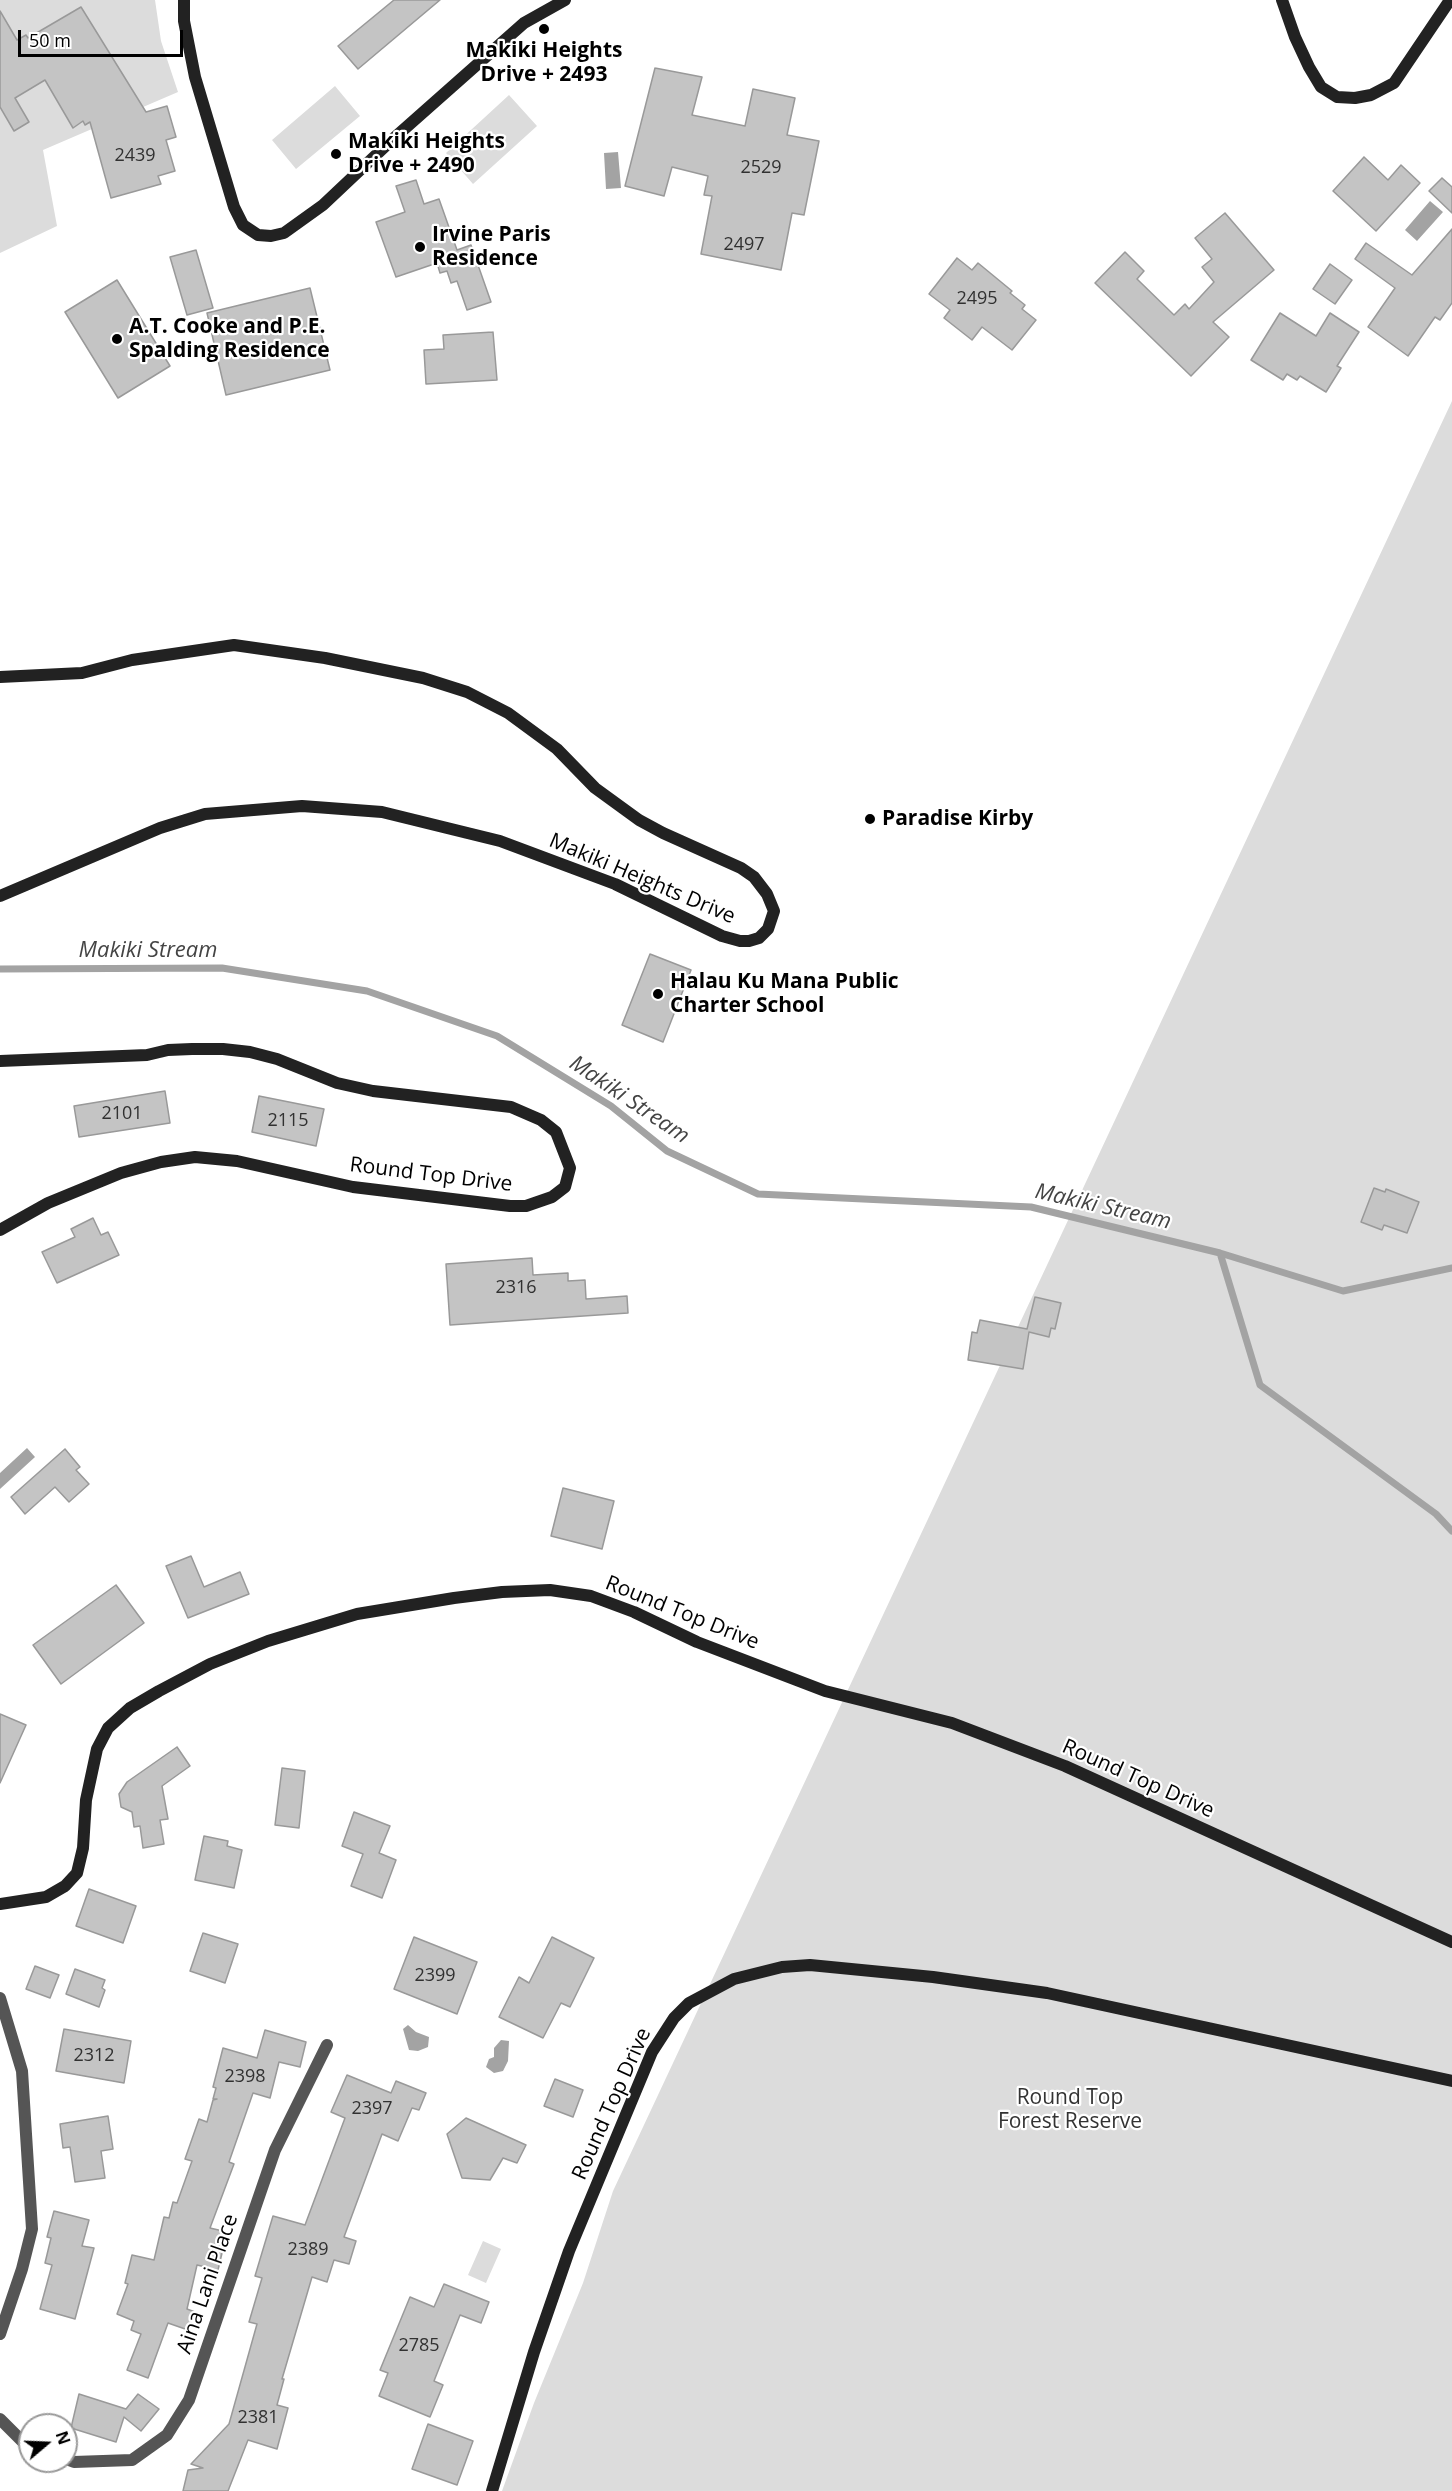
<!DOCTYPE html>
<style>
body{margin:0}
#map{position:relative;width:1452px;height:2491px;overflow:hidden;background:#fff;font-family:"Open Sans",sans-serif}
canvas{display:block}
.north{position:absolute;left:18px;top:2413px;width:60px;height:60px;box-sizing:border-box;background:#fff;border:2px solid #999;border-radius:50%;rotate:71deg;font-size:16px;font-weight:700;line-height:24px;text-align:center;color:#000}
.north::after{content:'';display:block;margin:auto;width:21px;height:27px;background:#000;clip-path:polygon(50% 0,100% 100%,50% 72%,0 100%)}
.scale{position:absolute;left:18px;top:30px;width:165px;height:27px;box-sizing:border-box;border:3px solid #000;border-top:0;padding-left:8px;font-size:18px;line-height:21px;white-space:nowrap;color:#000;-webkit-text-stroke:4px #fff;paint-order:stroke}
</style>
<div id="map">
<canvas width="1452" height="2491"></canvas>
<div class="north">N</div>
<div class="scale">50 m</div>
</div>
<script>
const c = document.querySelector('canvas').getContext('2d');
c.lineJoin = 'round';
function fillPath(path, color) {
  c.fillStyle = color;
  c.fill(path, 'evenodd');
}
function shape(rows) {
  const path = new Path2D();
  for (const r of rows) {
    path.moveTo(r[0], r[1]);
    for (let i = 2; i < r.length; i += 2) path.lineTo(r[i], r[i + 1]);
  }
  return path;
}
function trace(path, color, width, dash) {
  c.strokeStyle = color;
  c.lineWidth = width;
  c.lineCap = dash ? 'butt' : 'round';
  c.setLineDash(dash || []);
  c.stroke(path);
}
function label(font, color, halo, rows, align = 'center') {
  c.font = font + ' "Open Sans",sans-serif';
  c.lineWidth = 4.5;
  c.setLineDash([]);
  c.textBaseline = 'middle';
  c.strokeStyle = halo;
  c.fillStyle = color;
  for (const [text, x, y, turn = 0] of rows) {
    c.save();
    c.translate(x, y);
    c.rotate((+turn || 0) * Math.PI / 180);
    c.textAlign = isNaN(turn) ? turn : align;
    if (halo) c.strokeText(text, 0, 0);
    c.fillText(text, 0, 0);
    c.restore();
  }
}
fillPath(shape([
 [0,0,155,0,161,41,178,92,43,150,57,226,0,253],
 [335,86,360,116,296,169,272,140],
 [509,95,537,126,473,184,446,153],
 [1452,401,1452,2491,502,2491,534,2403,583,2283,613,2191],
 [483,2241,501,2249,486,2283,468,2275]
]), '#dcdcdc');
fillPath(shape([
 [618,152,621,188,606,189,604,153],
 [1430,201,1443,212,1417,241,1405,230],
 [27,1448,35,1457,0,1489,0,1473],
 [408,2025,416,2032,429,2037,428,2047,418,2051,409,2050,403,2029],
 [501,2040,509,2041,508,2061,503,2071,494,2073,486,2067,489,2059,494,2057,494,2048]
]), '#a3a3a3');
trace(shape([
 [0,969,222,968,367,991,497,1036,611,1106,667,1151,758,1194,1031,1207,1220,1253,1343,1291,1452,1268],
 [1220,1253,1260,1385,1436,1514,1452,1531]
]), '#a3a3a3', 7);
const building = shape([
 [394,0,440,0,358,69,338,46,394,0],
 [81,7,146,112,167,106,176,137,166,140,175,171,158,176,161,184,111,198,90,122,85,125,83,121,73,128,45,80,15,98,29,122,14,131,0,107,0,11,17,40,26,35,28,38,81,7],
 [655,68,702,77,692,115,745,126,753,89,795,98,787,135,819,141,804,215,792,213,781,270,701,254,712,196,704,195,708,176,672,167,664,196,625,186,655,68],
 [1364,157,1388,180,1401,165,1420,183,1376,231,1333,191,1364,157],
 [1442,178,1452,187,1452,213,1429,191,1442,178],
 [416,180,424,204,439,199,457,250,471,245,491,302,467,310,457,281,451,283,447,271,440,273,437,263,396,277,376,222,405,212,396,186,416,180],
 [1225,213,1274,270,1213,322,1229,337,1191,376,1095,283,1125,252,1144,271,1137,279,1174,315,1185,304,1189,309,1214,282,1202,267,1212,259,1195,238,1225,213],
 [1452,229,1452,303,1440,320,1435,317,1408,356,1368,327,1395,288,1355,259,1366,243,1412,275,1452,229],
 [196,250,213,308,187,315,170,257,196,250],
 [957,258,972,270,978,263,1012,291,1010,293,1025,305,1022,309,1036,320,1012,350,982,327,972,340,944,318,950,310,929,294,957,258],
 [1330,264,1352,280,1335,304,1313,289,1330,264],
 [117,280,170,366,118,398,65,312,117,280],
 [310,288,330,370,226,395,207,313,310,288],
 [1280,313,1316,336,1330,313,1359,332,1337,366,1341,368,1326,392,1300,376,1297,380,1287,374,1283,380,1251,360,1280,313],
 [493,332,497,380,426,384,424,350,444,349,443,335,493,332],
 [650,954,691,970,663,1042,622,1025,650,954],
 [165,1091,170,1123,79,1137,74,1106,165,1091],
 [259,1096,324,1109,316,1146,252,1132,259,1096],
 [1374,1188,1385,1192,1386,1189,1419,1202,1407,1233,1384,1225,1382,1230,1361,1222,1374,1188],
 [93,1218,101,1235,108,1232,119,1255,57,1283,42,1252,75,1237,71,1229,93,1218],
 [532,1258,533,1275,568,1273,568,1281,585,1280,586,1299,627,1296,628,1313,450,1325,446,1264,532,1258],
 [1035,1297,1061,1303,1055,1329,1051,1328,1049,1337,1029,1332,1023,1369,968,1360,972,1332,977,1333,980,1320,1027,1329,1035,1297],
 [65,1449,80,1467,76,1470,89,1484,69,1502,55,1487,25,1514,11,1497,65,1449],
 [563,1488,614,1501,602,1549,551,1536,563,1488],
 [191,1556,204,1587,240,1572,249,1594,188,1618,166,1566,191,1556],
 [116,1585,144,1623,61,1684,33,1645,116,1585],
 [0,1714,26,1725,0,1783,0,1714],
 [177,1747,190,1766,162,1786,168,1819,160,1820,164,1844,143,1848,140,1826,134,1827,132,1812,121,1807,119,1794,127,1782,177,1747],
 [282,1768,305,1771,299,1828,275,1825,282,1768],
 [354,1812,390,1826,379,1853,396,1860,382,1898,351,1886,363,1854,342,1846,354,1812],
 [204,1836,228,1841,227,1846,242,1850,234,1888,195,1880,204,1836],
 [89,1889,136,1906,123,1943,76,1926,89,1889],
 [203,1933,238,1944,225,1983,190,1971,203,1933],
 [414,1937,477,1962,457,2014,394,1989,414,1937],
 [552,1937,594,1958,570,2007,561,2003,543,2038,499,2017,519,1977,529,1983,552,1937],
 [35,1966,59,1975,50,1998,26,1989,35,1966],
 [75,1969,105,1980,102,1988,105,1990,99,2007,66,1994,75,1969],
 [64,2029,131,2041,124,2083,56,2071,64,2029],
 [265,2030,306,2042,300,2067,279,2062,270,2098,253,2093,229,2162,234,2164,210,2228,227,2232,218,2270,197,2265,187,2309,195,2312,188,2330,168,2323,148,2378,127,2370,141,2334,131,2330,134,2321,117,2314,128,2284,125,2283,132,2255,154,2260,164,2217,169,2218,173,2202,177,2203,192,2161,185,2159,199,2119,207,2122,213,2100,217,2099,213,2099,216,2088,213,2087,223,2048,257,2058,265,2030],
 [347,2075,391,2093,396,2081,426,2093,419,2110,412,2108,398,2141,382,2134,344,2237,356,2241,349,2264,334,2260,327,2282,312,2277,282,2379,284,2379,277,2405,288,2408,277,2449,248,2440,228,2491,183,2491,188,2470,203,2468,191,2464,229,2424,257,2324,249,2322,262,2278,255,2276,273,2216,305,2225,345,2118,331,2112,347,2075],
 [555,2079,583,2090,573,2117,544,2106,555,2079],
 [108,2116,113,2149,101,2151,105,2178,75,2182,70,2147,63,2148,60,2124,108,2116],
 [466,2118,526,2145,517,2163,503,2158,490,2180,462,2178,447,2134,466,2118],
 [54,2211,89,2220,82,2246,94,2248,75,2319,40,2309,52,2265,45,2263,51,2238,47,2237,54,2211],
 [444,2284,489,2302,481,2323,460,2315,434,2381,443,2385,430,2417,379,2396,388,2373,380,2370,410,2297,434,2307,444,2284],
 [79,2394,126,2409,138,2394,159,2409,141,2431,124,2417,116,2442,71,2428,79,2394],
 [428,2424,473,2441,457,2485,412,2469,428,2424]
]);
fillPath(building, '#c4c4c4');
trace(building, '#999', 1.5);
trace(shape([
 [0,1998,22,2071,32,2229,22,2269,0,2334],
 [0,2419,25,2444,30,2446],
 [66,2459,74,2462,132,2460,167,2435,189,2400,275,2150,327,2045]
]), '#555', 12);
trace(shape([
 [184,0,184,21,195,77,234,207,243,225,258,235,271,236,284,233,323,205,393,139,524,23,565,0],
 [1282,0,1295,37,1309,67,1321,87,1337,97,1355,98,1371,95,1394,83,1450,0],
 [0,677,82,673,132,660,234,645,325,658,423,678,467,692,508,713,557,749,595,788,639,820,663,833,741,868,754,877,767,894,774,911,768,929,759,938,749,941,740,941,722,936,615,884,500,841,382,812,302,806,205,814,160,828,0,896],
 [0,1061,147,1055,168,1050,192,1049,223,1049,250,1052,277,1059,337,1083,373,1091,511,1107,541,1120,556,1132,570,1168,565,1187,552,1197,526,1206,510,1206,353,1187,237,1161,195,1157,161,1162,121,1173,48,1203,0,1230],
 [0,1904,46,1897,65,1886,77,1873,83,1848,86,1800,97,1749,108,1728,130,1708,159,1691,210,1664,268,1641,357,1614,454,1598,502,1592,550,1590,591,1596,634,1612,697,1642,825,1691,952,1723,1065,1766,1452,1942],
 [492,2491,534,2352,569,2251,652,2052,674,2018,689,2003,734,1979,782,1967,810,1965,933,1977,1047,1993,1452,2081]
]), '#222', 12);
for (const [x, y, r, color] of [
 [544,29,6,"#000"],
 [336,154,6,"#000"],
 [420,247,6,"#000"],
 [117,339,6,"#000"],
 [870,819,6,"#000"],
 [658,994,6,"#000"]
]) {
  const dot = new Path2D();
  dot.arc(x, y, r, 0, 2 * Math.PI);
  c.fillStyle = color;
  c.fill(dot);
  trace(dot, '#fff', 2);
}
label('18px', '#313131', null, [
 ["2439",135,156],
 ["2529",761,168],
 ["2497",744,245],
 ["2495",977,299],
 ["2101",122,1114],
 ["2115",288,1121],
 ["2316",516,1288],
 ["2399",435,1976],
 ["2312",94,2056],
 ["2398",245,2077],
 ["2397",372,2109],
 ["2389",308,2250],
 ["2785",419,2346],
 ["2381",258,2418]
]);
label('bold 21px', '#000', '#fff', [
 ["Makiki Heights",544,51,"center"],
 ["Drive + 2493",544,75,"center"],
 ["Makiki Heights",348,142],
 ["Drive + 2490",348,166],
 ["Irvine Paris",432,235],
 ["Residence",432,259],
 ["A.T. Cooke and P.E.",129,327],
 ["Spalding Residence",129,351],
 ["Paradise Kirby",882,819],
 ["Halau Ku Mana Public",670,982],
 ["Charter School",670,1006]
], 'left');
label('21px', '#000', '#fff', [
 ["Makiki Heights Drive",642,879,23],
 ["Round Top Drive",431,1175,7],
 ["Round Top Drive",682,1613,22],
 ["Round Top Drive",1138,1779,24],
 ["Round Top Drive",612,2104,-66],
 ["Aina Lani Place",208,2284,-71]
]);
label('21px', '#333', '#fff', [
 ["Round Top",1070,2098],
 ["Forest Reserve",1070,2122]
]);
label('italic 22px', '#444', '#fff', [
 ["Makiki Stream",148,951],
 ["Makiki Stream",629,1100,34],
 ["Makiki Stream",1103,1207,13]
]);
</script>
